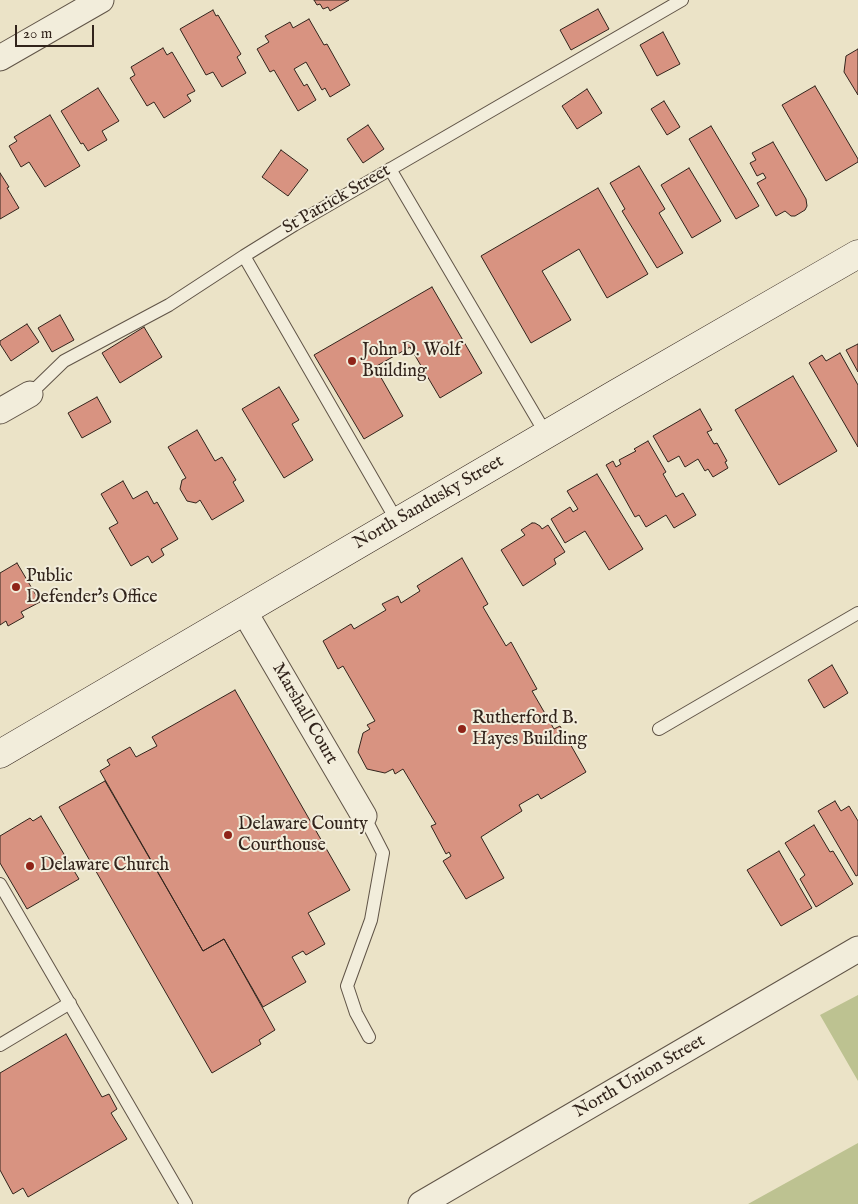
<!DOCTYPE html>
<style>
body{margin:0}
#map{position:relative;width:858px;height:1204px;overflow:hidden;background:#ebe3c7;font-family:"IM FELL English",serif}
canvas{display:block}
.scale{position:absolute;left:15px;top:25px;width:79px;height:22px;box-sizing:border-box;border:2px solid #32241c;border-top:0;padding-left:6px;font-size:15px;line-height:18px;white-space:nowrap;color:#32241c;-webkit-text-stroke:4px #f2eddb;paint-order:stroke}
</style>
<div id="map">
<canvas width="858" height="1204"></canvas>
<div class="scale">20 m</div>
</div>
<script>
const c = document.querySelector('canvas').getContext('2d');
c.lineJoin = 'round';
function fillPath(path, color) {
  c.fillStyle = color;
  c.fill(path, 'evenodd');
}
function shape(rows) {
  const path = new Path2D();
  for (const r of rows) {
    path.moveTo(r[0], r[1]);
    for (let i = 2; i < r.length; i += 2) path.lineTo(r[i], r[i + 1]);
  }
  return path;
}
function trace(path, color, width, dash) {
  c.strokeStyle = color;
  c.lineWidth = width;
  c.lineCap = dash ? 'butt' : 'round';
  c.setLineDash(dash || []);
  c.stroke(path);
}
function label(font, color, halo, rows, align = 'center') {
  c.font = font + ' "IM FELL English",serif';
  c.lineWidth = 4;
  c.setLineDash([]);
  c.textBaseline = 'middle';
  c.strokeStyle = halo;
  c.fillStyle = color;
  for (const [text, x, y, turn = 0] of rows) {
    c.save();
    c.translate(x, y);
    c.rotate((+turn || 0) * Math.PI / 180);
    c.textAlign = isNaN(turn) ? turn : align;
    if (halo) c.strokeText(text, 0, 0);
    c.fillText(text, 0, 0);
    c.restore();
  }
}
fillPath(shape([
 [858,995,858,1081,820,1015],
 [858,1143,858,1204,748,1204]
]), '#bdc291');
const building = shape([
 [314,0,349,0,330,11,328,7,323,9,320,4,317,5,314,0],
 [598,9,609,29,571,50,560,30,598,9],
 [213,10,216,16,218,15,241,54,237,57,246,73,222,87,213,72,206,75,180,29,213,10],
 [309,19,324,45,327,44,350,85,330,97,325,88,322,90,306,62,294,69,304,86,307,84,316,100,298,111,274,70,270,72,257,49,269,42,265,36,290,22,293,28,309,19],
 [663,32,680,64,657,76,640,45,663,32],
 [163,48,167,55,172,52,195,91,187,95,191,101,164,118,154,102,147,106,130,78,135,75,131,67,163,48],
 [858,49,858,95,844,72,846,56,858,49],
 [815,86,858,159,858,162,826,181,782,105,815,86],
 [98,88,119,121,102,131,107,140,88,151,83,143,81,144,61,111,98,88],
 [587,89,602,113,577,129,562,106,587,89],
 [664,101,680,127,667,135,651,109,664,101],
 [50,115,80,166,45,187,29,162,21,167,9,146,17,141,14,137,50,115],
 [368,125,384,149,363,163,347,139,368,125],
 [711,126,759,206,736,219,689,139,711,126],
 [773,142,806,199,807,206,805,210,795,216,791,216,785,211,776,216,757,183,766,178,763,173,757,176,750,163,756,160,752,153,773,142],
 [281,150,308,170,288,196,262,177,281,150],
 [639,166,665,209,659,213,683,253,657,268,622,211,625,209,610,183,639,166],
 [689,168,721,221,692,238,661,185,689,168],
 [0,173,9,187,7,188,19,208,0,219,0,173],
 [598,188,648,274,607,298,579,249,542,271,571,320,531,343,481,256,598,188],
 [432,287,482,373,440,398,410,347,375,367,403,416,364,439,314,355,432,287],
 [60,315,74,340,52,352,38,328,60,315],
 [27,324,39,342,11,361,0,344,0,341,27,324],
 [144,327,162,357,120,383,102,353,144,327],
 [858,344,858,372,846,350,858,344],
 [840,353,858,385,858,447,809,363,822,355,826,361,840,353],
 [793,376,837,451,779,485,735,410,793,376],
 [279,387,299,420,292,424,313,460,284,478,242,409,279,387],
 [97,397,111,422,82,438,68,413,97,397],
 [700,409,712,430,707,432,714,444,717,443,727,461,725,462,728,468,713,477,708,469,705,471,698,459,685,467,679,456,668,462,653,436,700,409],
 [197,430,215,461,222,457,236,480,233,482,244,501,212,520,200,500,196,503,187,501,180,489,182,480,186,478,168,447,197,430],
 [648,441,666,472,663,474,676,497,683,493,696,515,674,528,666,515,646,527,639,515,635,517,606,465,613,461,616,467,621,464,619,460,636,451,634,449,648,441],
 [597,474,643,549,609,570,585,531,565,543,551,519,570,507,573,512,578,509,567,491,597,474],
 [123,481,133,499,147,491,154,504,157,502,178,539,161,549,164,555,152,563,148,556,131,566,109,528,118,523,101,494,123,481],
 [532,523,535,523,540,526,542,529,548,525,565,552,554,559,556,564,523,586,501,550,525,535,521,530,532,523],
 [462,558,488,604,483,607,506,646,511,642,537,689,532,691,554,729,560,726,586,772,541,799,538,794,519,805,522,811,481,837,504,878,466,899,443,861,451,856,449,852,446,854,431,826,436,824,403,769,395,774,393,769,385,773,367,769,358,752,363,733,370,729,367,725,375,721,343,666,338,669,323,641,351,624,354,629,386,610,382,604,398,596,401,603,420,591,417,586,462,558],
 [17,563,40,602,21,612,24,617,8,626,6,621,0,625,0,573,17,563],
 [832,665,848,693,824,708,808,680,832,665],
 [235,690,350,890,308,913,325,944,306,955,303,951,292,957,306,982,263,1007,224,939,203,951,100,771,110,765,107,760,130,747,136,757,157,746,152,737,235,690],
 [105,781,203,951,224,939,275,1030,259,1040,261,1044,212,1073,59,807,105,781],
 [835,801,841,811,849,806,858,821,858,875,856,876,818,811,835,801],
 [41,816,79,879,27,909,0,863,0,836,30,818,33,821,41,816],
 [814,825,830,852,833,851,853,884,816,907,800,879,805,875,785,843,814,825],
 [779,851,812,908,781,926,747,870,779,851],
 [66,1034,102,1097,109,1094,117,1109,111,1113,127,1139,28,1197,23,1188,13,1194,0,1170,0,1073,66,1034]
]);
fillPath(building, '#d89381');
trace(building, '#32241c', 1);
const lane = shape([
 [390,169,546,434],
 [244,256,397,521],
 [30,394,64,361,169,305,244,256,294,225,682,0],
 [659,729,858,613],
 [364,816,383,853,371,920,347,986,356,1013,369,1037],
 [0,884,186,1204],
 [0,1045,70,1003]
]);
const street = shape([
 [0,58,101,0],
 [0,411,30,394],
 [244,611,364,816],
 [421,1204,858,949]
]);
const secondary = shape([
 [0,754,617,393,858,254]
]);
trace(lane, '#605447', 14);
trace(street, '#605447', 27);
trace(secondary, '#32241c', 29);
trace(lane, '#f2eddb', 12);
trace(street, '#f2eddb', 25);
trace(secondary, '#f2eddb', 28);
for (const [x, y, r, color] of [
 [352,361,5,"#8f2418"],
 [16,587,5,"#8f2418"],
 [462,729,5,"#8f2418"],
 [228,835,5,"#8f2418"],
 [30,866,5,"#8f2418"]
]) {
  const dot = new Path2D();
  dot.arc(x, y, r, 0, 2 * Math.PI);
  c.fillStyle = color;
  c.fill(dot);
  trace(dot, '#f2eddb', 2);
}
label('18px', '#32241c', '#f2eddb', [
 ["St Patrick Street",337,200,-30],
 ["North Sandusky Street",429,503,-30],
 ["Marshall Court",304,714,60],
 ["North Union Street",640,1077,-30]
]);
label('18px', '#32241c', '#f2eddb', [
 ["John D. Wolf",362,351],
 ["Building",362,372],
 ["Public",26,577],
 ["Defender's Office",26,598],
 ["Rutherford B.",472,719],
 ["Hayes Building",472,740],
 ["Delaware County",238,825],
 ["Courthouse",238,846],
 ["Delaware Church",40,866]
], 'left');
</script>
